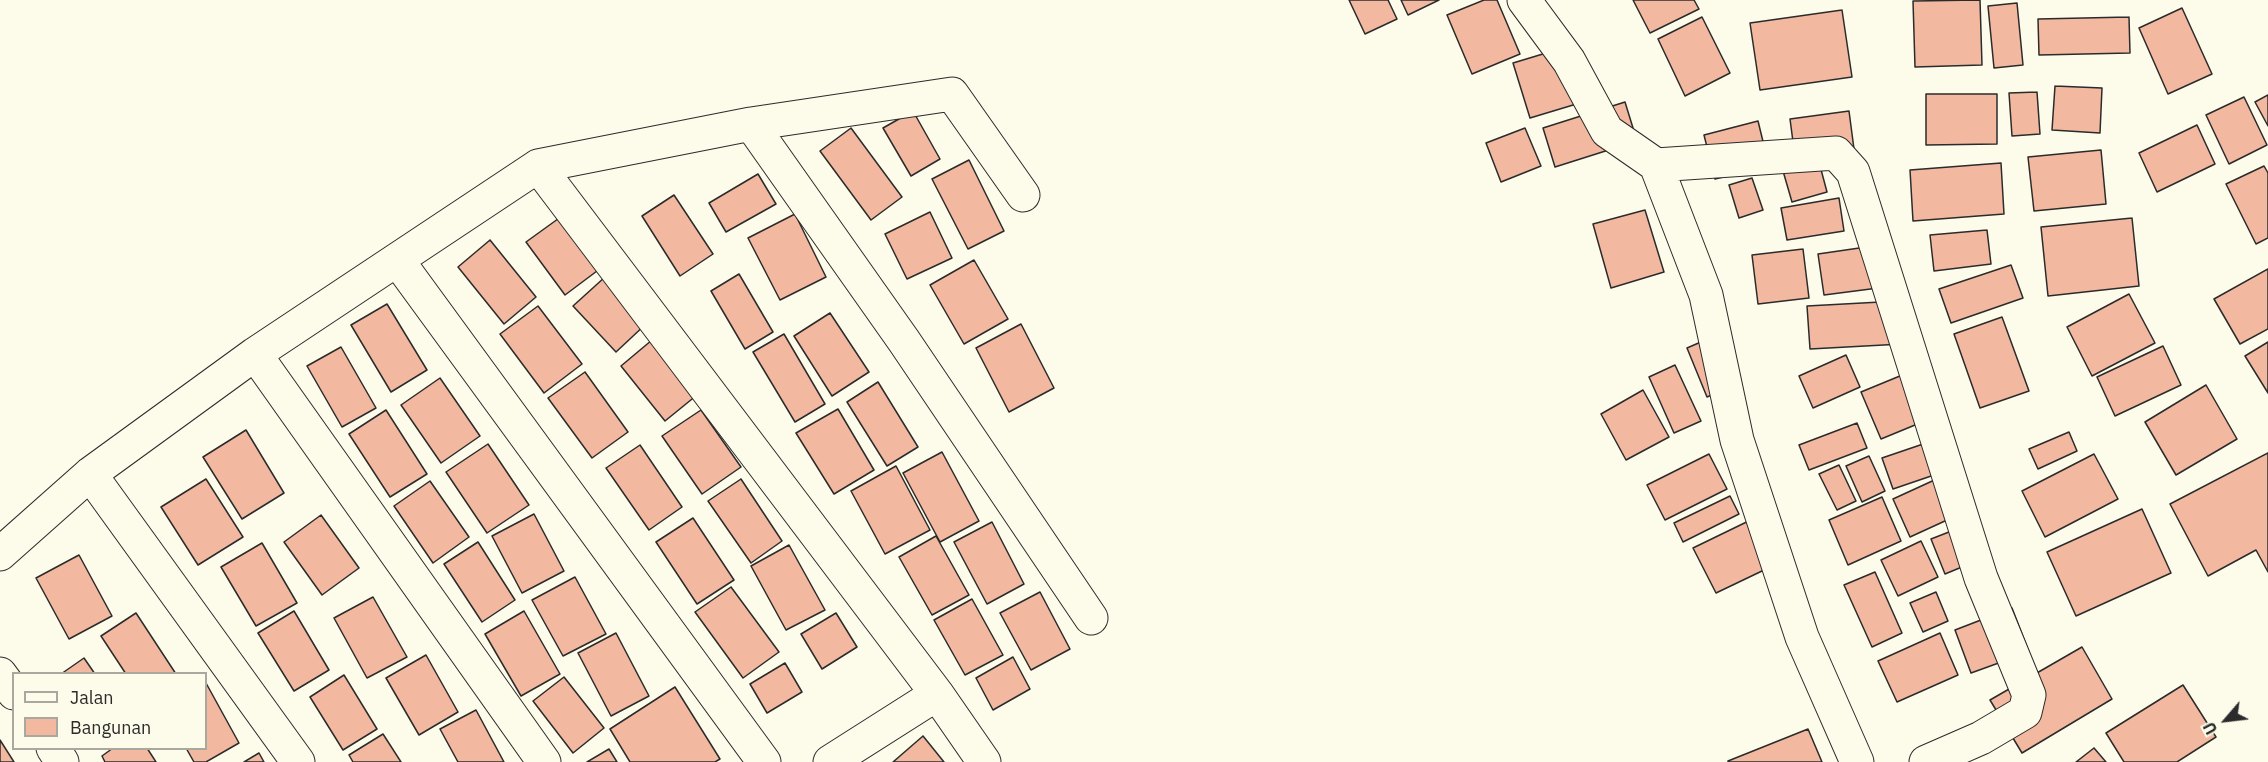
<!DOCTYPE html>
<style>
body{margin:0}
#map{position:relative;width:2268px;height:762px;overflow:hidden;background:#fdfbea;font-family:"IBM Plex Sans",sans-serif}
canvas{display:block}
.legend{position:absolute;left:12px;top:672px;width:195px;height:78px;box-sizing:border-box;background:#fdfbea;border:2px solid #a9a89e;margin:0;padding:8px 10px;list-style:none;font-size:18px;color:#2b2b2b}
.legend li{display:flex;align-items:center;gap:12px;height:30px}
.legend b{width:30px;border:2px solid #a9a89e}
.north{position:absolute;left:2196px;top:690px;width:60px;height:60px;-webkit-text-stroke:4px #fdfbea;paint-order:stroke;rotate:242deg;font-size:16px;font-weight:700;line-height:24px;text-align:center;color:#2b2b2b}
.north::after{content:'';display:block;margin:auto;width:21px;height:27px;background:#2b2b2b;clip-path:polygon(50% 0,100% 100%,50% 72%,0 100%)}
</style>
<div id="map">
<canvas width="2268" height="762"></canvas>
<ul class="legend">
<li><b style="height:8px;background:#fdfbea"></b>Jalan</li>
<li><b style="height:16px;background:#f2b8a0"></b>Bangunan</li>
</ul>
<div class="north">U</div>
</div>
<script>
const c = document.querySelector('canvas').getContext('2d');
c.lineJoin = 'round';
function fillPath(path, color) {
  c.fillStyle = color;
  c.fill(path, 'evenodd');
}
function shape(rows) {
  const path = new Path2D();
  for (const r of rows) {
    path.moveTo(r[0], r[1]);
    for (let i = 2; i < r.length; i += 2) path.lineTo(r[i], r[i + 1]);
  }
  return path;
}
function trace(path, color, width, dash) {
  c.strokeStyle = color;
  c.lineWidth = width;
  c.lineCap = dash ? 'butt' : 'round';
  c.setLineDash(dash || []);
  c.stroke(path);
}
const building = shape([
 [1349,0,1388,0,1397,19,1365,34,1349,0],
 [1401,0,1439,0,1408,15,1401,0],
 [1484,0,1497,0,1520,54,1472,74,1447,15,1484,0],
 [1633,0,1694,0,1699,9,1650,33,1633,0],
 [1980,0,1982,65,1915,67,1913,1,1980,0],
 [2017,3,2023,65,1994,68,1988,6,2017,3],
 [2182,8,2212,74,2168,94,2139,28,2182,8],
 [1842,10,1852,77,1760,90,1750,23,1842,10],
 [1702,17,1730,73,1685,96,1658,39,1702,17],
 [2129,17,2130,53,2039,55,2038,19,2129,17],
 [1576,44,1593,99,1530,118,1513,63,1576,44],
 [2055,86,2102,88,2100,133,2052,130,2055,86],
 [2037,92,2040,134,2012,136,2009,93,2037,92],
 [1926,94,1997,94,1997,144,1926,145,1926,94],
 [2268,95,2268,126,2255,102,2268,95],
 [2244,97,2267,145,2229,164,2206,115,2244,97],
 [1625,102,1637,141,1555,167,1543,128,1625,102],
 [913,111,940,159,911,176,883,128,913,111],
 [1849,111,1854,149,1795,157,1790,119,1849,111],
 [1758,121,1769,166,1715,179,1704,135,1758,121],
 [2197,125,2215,164,2157,192,2139,153,2197,125],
 [851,128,902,197,871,220,820,151,851,128],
 [1525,128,1541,166,1501,182,1486,143,1525,128],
 [2101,150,2106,204,2034,211,2028,157,2101,150],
 [969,160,1004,231,968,249,932,179,969,160],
 [1819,162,1827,192,1792,202,1783,171,1819,162],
 [2001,163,2004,214,1913,221,1910,170,2001,163],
 [2264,166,2268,173,2268,238,2256,244,2226,184,2264,166],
 [758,174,776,204,726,232,709,203,758,174],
 [1752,178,1763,210,1739,218,1729,185,1752,178],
 [674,195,713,254,680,276,642,216,674,195],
 [1839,198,1844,231,1787,240,1781,208,1839,198],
 [1645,210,1664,272,1611,288,1593,224,1645,210],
 [930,212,952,258,907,279,885,234,930,212],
 [795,214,826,277,780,300,748,238,795,214],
 [562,216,601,268,565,295,526,242,562,216],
 [2132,218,2139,286,2048,296,2041,227,2132,218],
 [1987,230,1991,264,1934,271,1930,235,1987,230],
 [490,240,536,297,504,324,458,267,490,240],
 [1880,245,1886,287,1824,295,1818,254,1880,245],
 [1803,249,1809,298,1758,304,1752,255,1803,249],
 [974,260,1008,319,964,344,930,285,974,260],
 [2011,265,2023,298,1951,323,1939,289,2011,265],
 [2268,269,2268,329,2240,344,2214,299,2268,269],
 [739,274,773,332,745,349,711,291,739,274],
 [605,277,647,323,616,352,573,306,605,277],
 [2129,294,2155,343,2092,376,2067,327,2129,294],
 [1899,301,1902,344,1810,349,1807,306,1899,301],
 [387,304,427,370,391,392,351,325,387,304],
 [538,306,582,364,544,393,500,334,538,306],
 [830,313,869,372,832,396,794,336,830,313],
 [2002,317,2029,391,1980,408,1954,334,2002,317],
 [1021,324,1054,388,1009,412,976,348,1021,324],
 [784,334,825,404,795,422,753,352,784,334],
 [1717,335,1737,384,1707,397,1687,348,1717,335],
 [652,340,697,395,665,421,621,366,652,340],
 [2268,342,2268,393,2245,356,2268,342],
 [2163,346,2181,385,2115,416,2097,377,2163,346],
 [341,347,376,408,342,427,307,366,341,347],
 [1846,355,1860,387,1813,408,1799,376,1846,355],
 [1675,365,1701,421,1674,433,1649,377,1675,365],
 [1912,371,1932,418,1881,439,1861,392,1912,371],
 [585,372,628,432,592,458,548,398,585,372],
 [440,378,480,436,441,463,401,405,440,378],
 [878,382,918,447,887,466,847,402,878,382],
 [2206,385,2237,439,2176,475,2145,422,2206,385],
 [1643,390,1669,437,1626,460,1601,414,1643,390],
 [838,409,874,470,834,494,796,433,838,409],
 [386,410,427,474,390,497,349,434,386,410],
 [701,410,741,467,702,494,662,436,701,410],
 [1857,423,1867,448,1809,470,1799,445,1857,423],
 [246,430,284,493,242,519,203,457,246,430],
 [2069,432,2077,451,2038,469,2029,449,2069,432],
 [1929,442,1940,473,1893,489,1882,458,1929,442],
 [488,444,529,505,487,533,446,472,488,444],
 [640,445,682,507,649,530,606,468,640,445],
 [942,452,979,521,940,542,903,473,942,452],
 [2268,453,2268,572,2256,550,2208,576,2170,504,2268,453],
 [1709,454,1727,489,1665,520,1647,485,1709,454],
 [2094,454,2118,499,2045,537,2022,491,2094,454],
 [1869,456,1885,491,1862,502,1846,466,1869,456],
 [1839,465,1856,501,1837,510,1819,474,1839,465],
 [896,466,930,530,885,554,851,491,896,466],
 [1941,477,1958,515,1910,537,1893,499,1941,477],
 [206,479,243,537,198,565,161,507,206,479],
 [741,479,782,541,751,563,708,501,741,479],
 [430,481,469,537,433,563,394,506,430,481],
 [1730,496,1739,514,1683,542,1674,523,1730,496],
 [1882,497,1901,541,1848,565,1829,520,1882,497],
 [2142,509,2171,573,2076,616,2047,552,2142,509],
 [534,514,564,571,522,593,492,536,534,514],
 [1763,514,1785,560,1716,593,1693,548,1763,514],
 [321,515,359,568,322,595,284,542,321,515],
 [693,518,734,580,697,604,656,542,693,518],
 [992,522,1024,584,987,604,954,542,992,522],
 [1972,523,1986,557,1945,574,1931,539,1972,523],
 [936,536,969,595,932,615,899,557,936,536],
 [1921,541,1938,577,1898,596,1881,560,1921,541],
 [478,542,515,600,482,622,444,564,478,542],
 [262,543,297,603,256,626,221,567,262,543],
 [789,545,825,610,786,630,751,566,789,545],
 [79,555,112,616,69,639,36,578,79,555],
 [1875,572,1902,633,1872,647,1844,585,1875,572],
 [575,577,606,634,563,656,532,600,575,577],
 [731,587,779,652,743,678,695,612,731,587],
 [1040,592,1070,649,1031,670,1000,613,1040,592],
 [1936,592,1948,621,1923,632,1910,603,1936,592],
 [373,597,407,657,367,678,334,618,373,597],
 [972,599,1003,655,965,675,934,620,972,599],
 [2012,608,2029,652,1971,673,1955,630,2012,608],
 [294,611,329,670,294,691,258,633,294,611],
 [524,611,560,674,521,696,485,634,524,611],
 [136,613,176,674,126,674,101,636,136,613],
 [836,613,857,647,822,669,801,634,836,613],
 [616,633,649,696,611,716,578,653,616,633],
 [1940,633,1958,675,1897,702,1878,661,1940,633],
 [2082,647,2112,699,2022,753,1990,700,2082,647],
 [426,655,458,712,419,735,386,678,426,655],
 [1013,657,1030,689,993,710,976,678,1013,657],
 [84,658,95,674,61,674,84,658],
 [785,663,802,692,767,713,750,684,785,663],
 [344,675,377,729,343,750,310,697,344,675],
 [564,677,604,728,573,753,533,701,564,677],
 [206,683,239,743,206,762,194,762,186,748,206,748,206,683],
 [2183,685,2216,737,2177,762,2124,762,2106,733,2183,685],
 [675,687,720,759,715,762,630,762,610,729,675,687],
 [476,710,504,762,458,762,440,729,476,710],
 [1808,729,1822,762,1728,762,1728,761,1808,729],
 [383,734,401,762,353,762,349,755,383,734],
 [923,736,944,762,893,762,923,736],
 [0,740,14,762,0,762,0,740],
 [113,748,147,748,156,762,105,762,102,756,113,748],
 [2094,748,2106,762,2076,762,2094,748],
 [609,749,617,762,587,762,609,749],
 [259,753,264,762,244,762,259,753]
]);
fillPath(building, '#f2b8a0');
trace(building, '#2b2b2b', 1.5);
const street = shape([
 [1524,0,1569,61,1607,131,1656,165,1706,295,1737,440,1802,637,1857,762],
 [751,124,904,341,1091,618],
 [1656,165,1836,153,1853,172,1981,578,2029,695,2025,712,1981,738,1926,762],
 [538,166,937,694,984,762],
 [398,261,764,762],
 [255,354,544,762],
 [90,474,298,762],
 [0,554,90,474,255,354,538,166,751,124,952,94,1023,195],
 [0,674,14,693],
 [53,748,62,762],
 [830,762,937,694]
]);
trace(street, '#2b2b2b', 35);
trace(street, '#fdfbea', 33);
</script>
